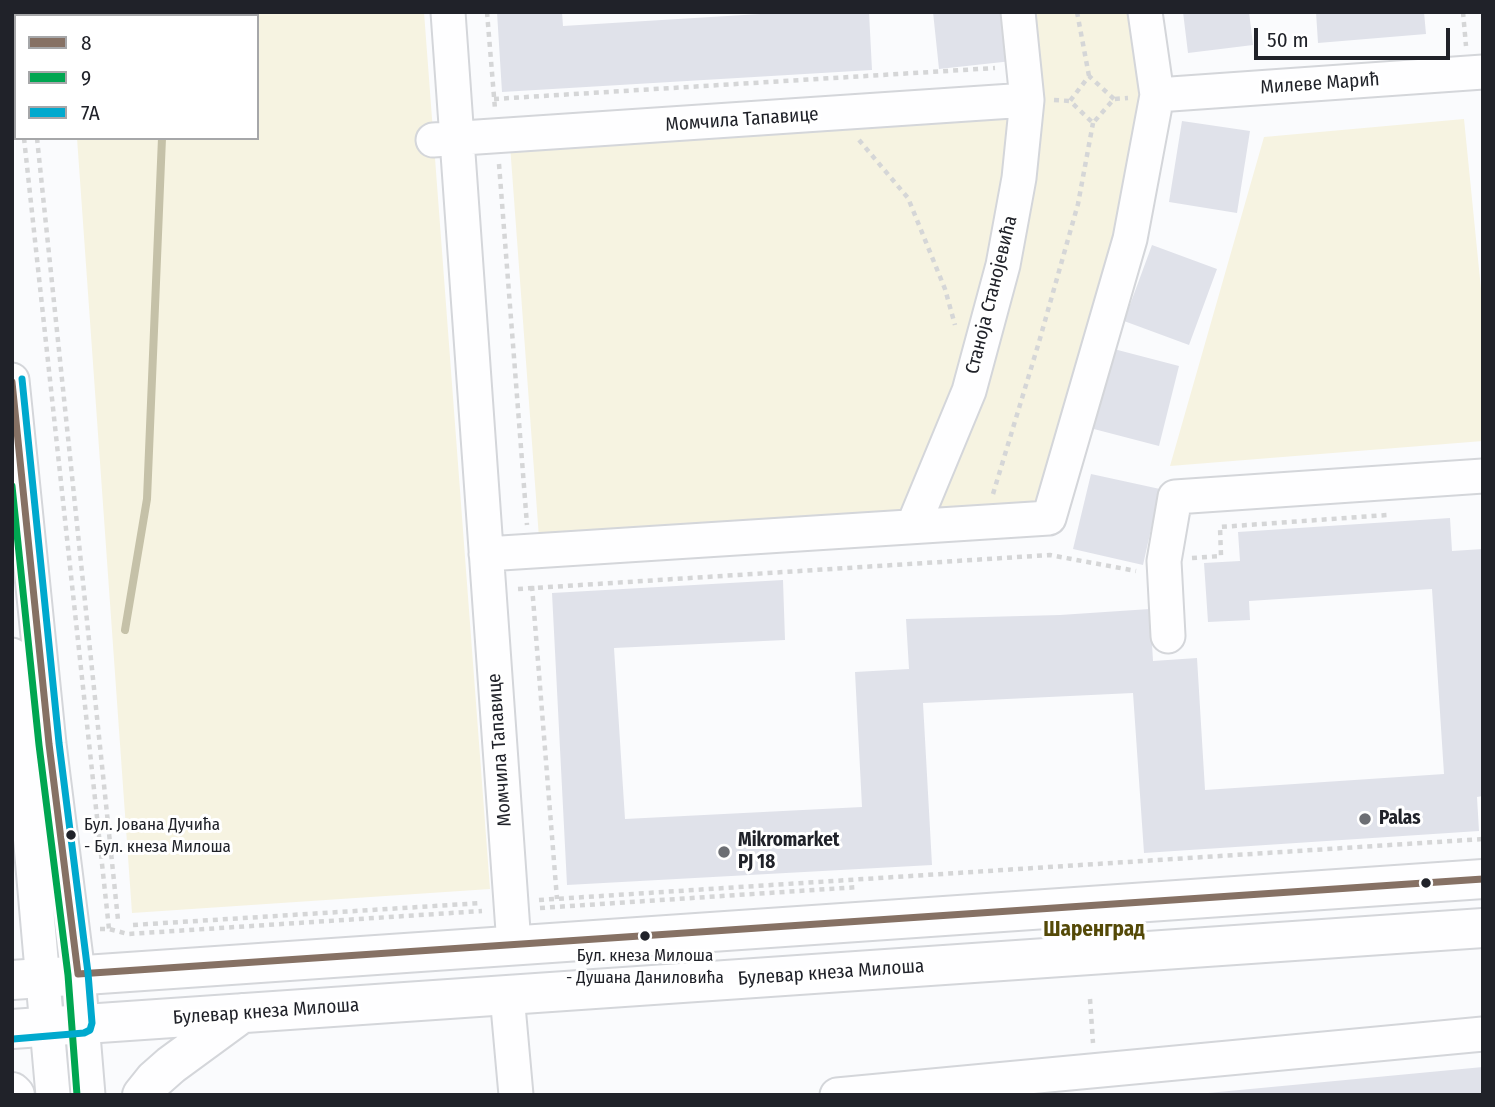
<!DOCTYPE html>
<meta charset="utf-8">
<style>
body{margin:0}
#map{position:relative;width:1495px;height:1107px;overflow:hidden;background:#fafbfd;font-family:"Fira Sans Condensed",sans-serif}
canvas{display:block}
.frame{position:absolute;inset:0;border:14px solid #202229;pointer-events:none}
.legend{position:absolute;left:14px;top:14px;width:245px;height:126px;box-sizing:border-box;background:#fff;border:2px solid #a6a7a9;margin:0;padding:9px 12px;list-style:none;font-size:21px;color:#202229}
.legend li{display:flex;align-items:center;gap:14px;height:35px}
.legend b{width:35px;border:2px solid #a6a7a9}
.scale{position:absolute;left:1254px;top:28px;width:196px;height:32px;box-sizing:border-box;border:4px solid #202229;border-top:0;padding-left:9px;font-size:21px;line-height:24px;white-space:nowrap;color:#202229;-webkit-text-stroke:5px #fff;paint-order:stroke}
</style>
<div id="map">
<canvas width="1495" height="1107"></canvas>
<div class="frame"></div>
<ul class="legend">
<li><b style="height:9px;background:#867164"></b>8</li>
<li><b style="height:9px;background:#00a651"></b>9</li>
<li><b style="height:9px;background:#00a9ce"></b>7A</li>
</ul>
<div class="scale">50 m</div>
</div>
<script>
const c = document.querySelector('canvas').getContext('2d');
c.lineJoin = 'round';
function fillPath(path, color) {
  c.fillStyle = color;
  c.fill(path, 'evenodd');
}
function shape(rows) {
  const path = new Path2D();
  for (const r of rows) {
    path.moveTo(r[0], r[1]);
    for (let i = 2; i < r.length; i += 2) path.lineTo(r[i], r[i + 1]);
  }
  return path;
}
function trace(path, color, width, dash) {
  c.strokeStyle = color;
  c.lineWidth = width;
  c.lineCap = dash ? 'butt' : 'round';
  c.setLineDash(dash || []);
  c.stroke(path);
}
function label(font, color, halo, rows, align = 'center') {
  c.font = font + ' "Fira Sans Condensed",sans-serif';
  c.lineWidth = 6;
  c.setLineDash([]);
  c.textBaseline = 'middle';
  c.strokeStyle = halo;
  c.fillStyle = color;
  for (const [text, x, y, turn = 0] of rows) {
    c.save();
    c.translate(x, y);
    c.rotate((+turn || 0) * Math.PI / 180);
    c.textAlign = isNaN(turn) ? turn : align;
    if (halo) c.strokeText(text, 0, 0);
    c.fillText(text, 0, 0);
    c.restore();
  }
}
fillPath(shape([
 [67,12,424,12,490,889,132,913,77,138,257,138,257,16,68,16],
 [1030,12,1137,12,1147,86,1119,232,1039,509,928,515,980,396],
 [1015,111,1008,180,959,388,905,516,539,538,510,145],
 [1464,119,1483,309,1483,441,1170,466,1264,137]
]), '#f6f3e1');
trace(shape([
 [167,16,167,12],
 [125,630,147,499,162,138]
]), '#c5c1a8', 8);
fillPath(shape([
 [497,12,562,12,563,26,793,12,869,12,872,70,502,92],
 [933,12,1007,12,1012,61,939,69],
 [1183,12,1249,12,1253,45,1188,53],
 [1316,12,1424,12,1426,34,1318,43],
 [1182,121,1250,131,1237,213,1169,202],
 [1152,245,1217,269,1189,345,1124,321],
 [1110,348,1179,366,1159,446,1090,428],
 [1091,474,1160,489,1143,565,1073,549],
 [1450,518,1452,551,1483,549,1483,796,1477,797,1479,831,1144,853,1133,693,923,703,932,865,567,885,552,593,783,580,785,640,614,648,625,819,862,807,855,672,909,669,906,619,1060,615,1150,609,1153,661,1197,658,1205,790,1444,774,1432,589,1249,601,1250,620,1208,622,1204,563,1240,561,1238,532],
 [1483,1067,1483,1095,1208,1095,1208,1093]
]), '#e0e2ea');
const minor = shape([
 [448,12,514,945],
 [1157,95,1483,72],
 [433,140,1027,100],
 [12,380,49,744,78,974,88,1095],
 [913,526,969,391,1003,265,1019,178,1027,100,1018,12],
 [486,554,1049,518,1130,239,1157,95,1145,12],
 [1168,636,1164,561,1175,497,1483,476],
 [12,655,23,754,53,1095],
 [507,995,516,1095],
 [837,1095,1483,1034]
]);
const major = shape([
 [12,980,1483,879],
 [12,1029,1483,928],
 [12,1092,15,1095],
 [142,1095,154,1080,171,1065,242,1013]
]);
trace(minor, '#d4d6da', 37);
trace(major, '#d4d6da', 42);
trace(shape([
 [24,12,25,16],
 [487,12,495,109],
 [1077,12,1089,76],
 [1463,12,1466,46],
 [12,25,16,58],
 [494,99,995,68],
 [1114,99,1089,76,1070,101,1093,123,1114,99,1128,98],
 [1054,100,1070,101],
 [24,138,109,929],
 [37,138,118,920],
 [859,140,908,198,945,289,955,325],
 [499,164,527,525],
 [993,494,1039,342,1078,204,1093,123],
 [1192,558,1221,556,1220,527,1387,515],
 [532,586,557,899],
 [518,589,1050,555,1136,571],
 [539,900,1483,839],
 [540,908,859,887],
 [133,925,482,903],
 [100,929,109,929,128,934,482,911],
 [1090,999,1093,1043]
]), '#d5d6d7', 4.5, [5, 5]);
trace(minor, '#fefeff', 33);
trace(major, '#fefeff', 38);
trace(shape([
 [12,382,49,744,78,974,1483,879]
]), '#867164', 7);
trace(shape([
 [12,486,39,745,68,975,77,1095]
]), '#00a651', 7);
trace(shape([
 [13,1039,84,1033,90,1030,92,1023,88,973,59,743,22,379]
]), '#00a9ce', 7);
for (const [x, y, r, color] of [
 [1365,819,7,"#6c6e73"],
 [71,835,6,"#202229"],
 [724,852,7,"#6c6e73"],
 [1426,883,6,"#202229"],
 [645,936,6,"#202229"]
]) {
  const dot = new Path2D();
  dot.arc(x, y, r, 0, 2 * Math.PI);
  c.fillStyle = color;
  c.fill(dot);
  trace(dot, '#fff', 2.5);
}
label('17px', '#202229', '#fff', [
 ["Бул. Јована Дучића",84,825],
 ["- Бул. кнеза Милоша",84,847],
 ["Бул. кнеза Милоша",645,956,"center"],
 ["- Душана Даниловића",645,978,"center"]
], 'left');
label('19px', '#202229', '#fff', [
 ["Милеве Марић",1320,84,-4],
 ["Момчила Тапавице",742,120,-4],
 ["Станоја Станојевића",992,295,-76],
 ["Момчила Тапавице",500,750,-94],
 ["Булевар кнеза Милоша",831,973,-4],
 ["Булевар кнеза Милоша",266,1012,-4]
]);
label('bold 19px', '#202229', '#fff', [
 ["Palas",1379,819],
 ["Mikromarket",738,841],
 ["PJ 18",738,863]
], 'left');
label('bold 21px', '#544907', '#fff', [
 ["Шаренград",1094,930]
]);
</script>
